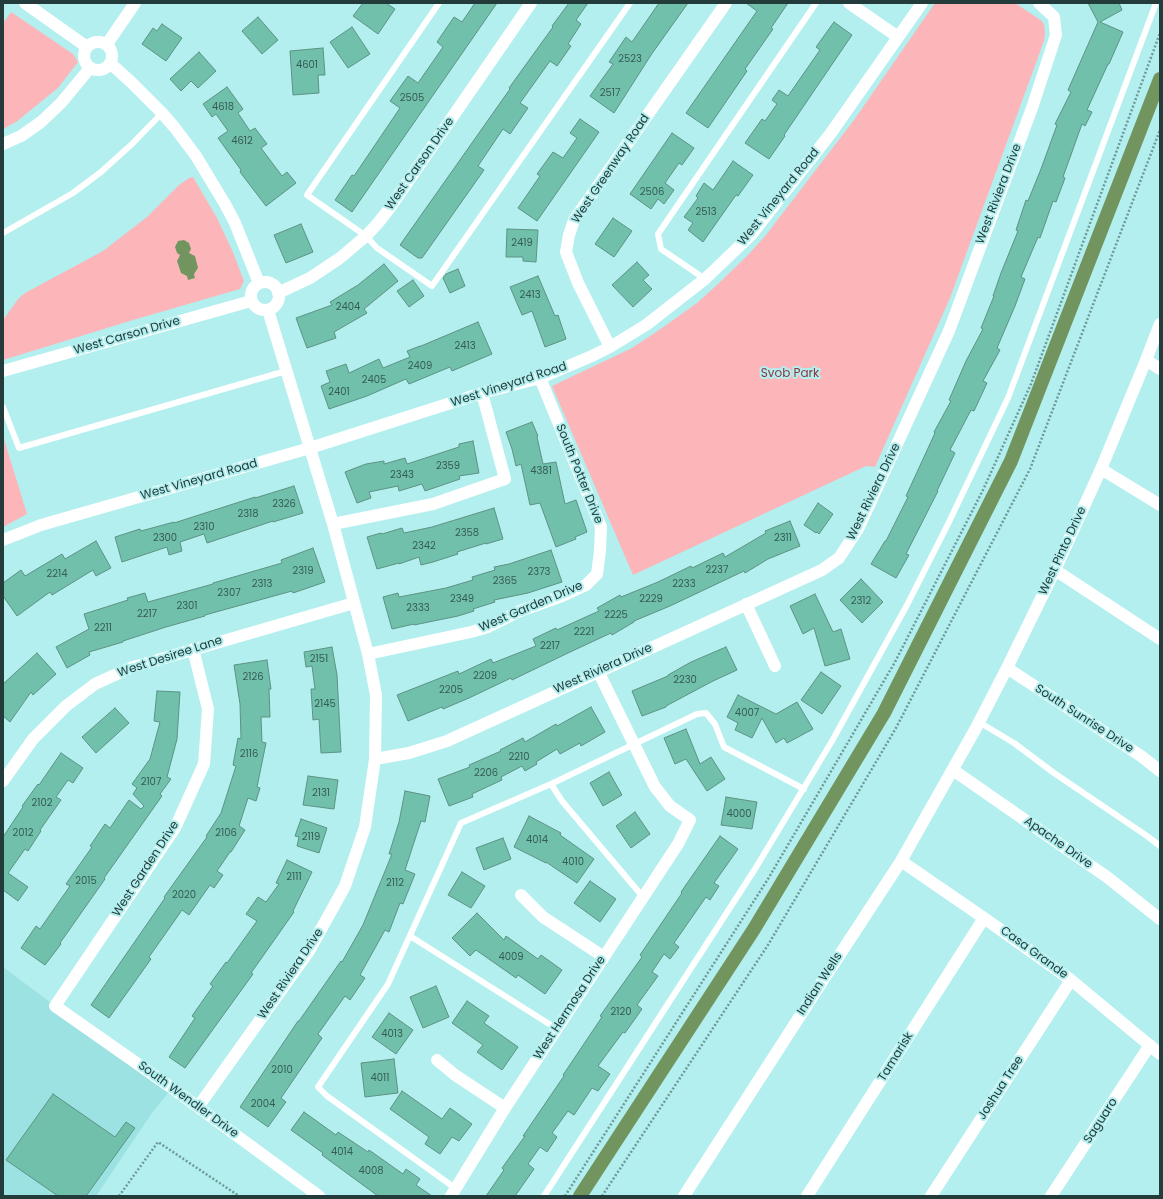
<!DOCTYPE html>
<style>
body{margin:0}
#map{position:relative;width:1163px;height:1199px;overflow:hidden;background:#b2efee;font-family:Poppins,sans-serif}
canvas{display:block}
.frame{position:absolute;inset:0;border:4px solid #233b3b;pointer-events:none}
</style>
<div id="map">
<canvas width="1163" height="1199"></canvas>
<div class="frame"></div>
</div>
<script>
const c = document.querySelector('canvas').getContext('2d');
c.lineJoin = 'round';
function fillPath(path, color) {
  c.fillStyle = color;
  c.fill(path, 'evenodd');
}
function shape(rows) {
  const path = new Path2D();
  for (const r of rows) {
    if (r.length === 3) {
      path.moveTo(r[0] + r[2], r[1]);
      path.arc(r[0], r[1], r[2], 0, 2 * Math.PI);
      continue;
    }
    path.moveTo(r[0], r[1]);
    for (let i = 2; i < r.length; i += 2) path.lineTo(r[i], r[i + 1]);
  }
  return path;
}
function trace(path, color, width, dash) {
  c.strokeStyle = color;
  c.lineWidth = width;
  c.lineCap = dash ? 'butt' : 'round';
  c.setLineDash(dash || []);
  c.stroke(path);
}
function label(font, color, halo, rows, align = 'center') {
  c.font = font + ' Poppins,sans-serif';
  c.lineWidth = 4;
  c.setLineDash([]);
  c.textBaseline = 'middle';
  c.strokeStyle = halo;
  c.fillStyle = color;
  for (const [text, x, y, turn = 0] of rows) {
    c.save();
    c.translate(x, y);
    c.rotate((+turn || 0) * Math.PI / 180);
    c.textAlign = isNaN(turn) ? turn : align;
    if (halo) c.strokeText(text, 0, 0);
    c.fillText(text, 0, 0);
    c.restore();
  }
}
fillPath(shape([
 [3,967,55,1006,172,1088,152,1113,96,1196,3,1196]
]), '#9ce2e2');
fillPath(shape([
 [935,3,1015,3,1042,21,1044,25,1045,33,1044,41,950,298,875,467,866,466,633,575,552,386,632,348,662,328,697,303,719,283,747,256,766,235,854,120],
 [11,12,73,54,78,62,58,88,16,122,3,129,3,23],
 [193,177,217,218,232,250,244,281,240,289,133,320,3,360,3,320,19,298,25,293,103,251,147,217,179,185,189,178],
 [3,436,27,514,3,527]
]), '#fcb6ba');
fillPath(shape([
 [184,240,189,243,191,249,189,253,195,256,198,268,194,274,195,278,188,280,187,276,181,273,177,261,180,255,177,253,175,247,178,241]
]), '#729560');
trace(shape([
 [580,1196,754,929,884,713,1011,461,1160,79]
]), '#729560', 14);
const building = shape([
 [363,3,386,3,395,9,378,34,353,16,363,3],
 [475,3,497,3,352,212,335,200,352,175,354,176,400,108,390,101,408,76,418,83,443,47,437,42,454,17,462,22,475,3],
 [569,3,588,3,576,20,581,24,568,44,571,46,557,66,550,61,520,103,528,108,510,134,503,129,478,166,484,170,422,258,418,258,400,245,510,89,509,88,553,27,552,26,569,3],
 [659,3,688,3,651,55,614,113,590,96,613,64,609,62,626,37,632,42,659,3],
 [746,3,788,3,771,28,773,29,745,69,747,71,708,128,686,113,757,11,746,3],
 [1088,3,1119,3,1122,10,1100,22,1123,32,1109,64,1108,64,1087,110,1092,112,1085,126,1082,124,1063,177,1065,178,1056,202,1053,201,1040,238,1038,237,1021,277,1025,279,1015,306,997,348,1000,350,983,381,987,383,974,411,971,410,950,450,955,453,937,491,938,491,906,554,909,555,896,578,871,564,885,541,886,541,908,497,906,496,935,433,934,432,951,401,949,400,966,361,983,329,981,328,994,296,993,296,1001,273,1018,231,1016,230,1026,200,1028,201,1041,169,1057,125,1055,124,1071,92,1068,90,1098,22,1088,3],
 [258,17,278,40,262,54,242,31,258,17],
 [834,22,852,35,784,135,785,136,769,159,745,143,762,119,765,121,777,104,772,100,779,90,788,96,820,50,816,47,834,22],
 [162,24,182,38,166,61,142,44,153,28,157,31,162,24],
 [352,27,370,54,348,68,330,42,352,27],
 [323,48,325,75,318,75,319,93,293,95,290,51,323,48],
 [199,52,216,71,198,88,191,81,181,91,170,79,199,52],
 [227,87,243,109,238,113,250,131,255,128,267,144,261,148,282,176,287,172,296,183,266,206,240,172,241,170,218,138,228,131,216,114,212,117,203,104,227,87],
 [580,119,599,132,537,221,518,208,540,176,537,174,553,152,563,158,577,138,570,133,580,119],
 [672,133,694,148,682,165,679,163,665,183,674,190,664,204,658,199,651,209,630,194,672,133],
 [733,161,753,175,738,196,736,195,703,242,688,230,693,223,684,217,698,198,696,196,704,183,713,190,733,161],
 [613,218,632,231,614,257,595,244,613,218],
 [301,224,313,252,286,263,274,235,301,224],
 [507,229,538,230,536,262,523,261,523,257,506,257,507,229],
 [637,262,649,275,643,280,652,289,633,307,612,285,637,262],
 [384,264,398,281,364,309,367,313,334,332,336,338,307,348,296,318,332,305,330,302,358,285,384,264],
 [458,269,465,286,450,293,443,278,446,274,458,269],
 [538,276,555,316,558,315,566,339,545,347,532,311,522,315,510,287,538,276],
 [413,280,424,296,409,307,397,291,413,280],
 [478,322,492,354,452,371,450,367,409,384,406,379,367,396,329,409,321,386,330,382,326,371,346,364,349,373,379,359,383,368,410,357,407,351,420,346,421,346,478,322],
 [532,422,538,436,537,437,543,464,556,462,565,504,576,500,587,532,575,537,576,539,556,547,540,503,530,505,521,464,516,466,512,449,506,432,532,422],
 [473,441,479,473,459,476,460,479,425,491,422,484,399,491,398,486,369,492,371,498,357,503,345,472,366,464,384,461,384,464,405,458,407,464,459,447,459,444,473,441],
 [294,486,303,513,273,522,273,521,207,543,204,534,180,542,182,551,169,555,167,547,122,562,115,537,140,529,141,531,174,522,174,523,255,497,255,498,294,486],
 [818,503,833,514,819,534,817,532,816,533,804,525,818,503],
 [494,508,503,539,486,544,486,543,457,552,458,554,433,562,421,565,419,557,399,564,399,563,377,569,367,537,381,533,382,534,402,528,404,533,432,527,494,508],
 [790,521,800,546,768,559,745,573,744,571,670,606,634,621,634,622,612,635,611,633,568,653,512,680,511,678,469,698,443,709,442,707,408,721,397,695,458,671,459,674,491,659,493,663,536,646,533,639,556,628,557,630,599,611,597,608,620,595,621,597,658,582,691,566,692,568,723,553,725,557,766,533,765,531,790,521],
 [96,541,111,568,96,576,93,570,52,595,50,592,17,616,3,596,3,583,21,570,25,576,62,554,65,559,96,541],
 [313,548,325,582,293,593,292,591,205,615,205,616,166,627,123,641,123,642,89,652,90,655,67,668,56,647,89,629,84,614,128,600,127,598,145,593,148,602,213,584,213,583,282,563,281,560,313,548],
 [551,550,562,582,528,593,494,600,495,602,473,609,474,611,458,616,414,625,414,624,392,629,383,597,398,593,399,597,446,588,473,580,472,577,495,570,494,567,509,564,551,550],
 [861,579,883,602,862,623,840,600,861,579],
 [815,594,833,632,841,629,850,659,825,666,814,628,803,634,790,606,815,594],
 [332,647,337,675,341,752,321,753,319,719,313,720,311,689,315,689,312,666,306,667,304,652,332,647],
 [726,647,737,670,713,681,666,706,666,707,642,716,632,691,668,676,668,675,691,662,726,647],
 [37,653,56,674,33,695,31,692,10,722,3,716,3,684,37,653],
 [267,660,271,689,269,689,270,717,261,717,262,742,266,743,257,787,260,788,256,801,248,798,239,826,245,830,231,852,230,852,217,871,223,875,214,888,210,885,189,915,182,910,149,957,151,959,109,1018,91,1005,165,898,164,897,207,837,206,836,221,813,236,766,233,765,238,738,241,739,240,704,234,665,267,660],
 [821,672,841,686,822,714,801,700,821,672],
 [157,691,180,692,177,739,167,777,171,779,160,794,162,796,104,878,105,879,60,943,61,944,45,965,21,948,36,926,40,929,70,886,66,884,92,847,90,846,105,824,110,828,129,800,141,809,144,806,133,794,137,788,132,784,150,759,160,722,154,721,157,691],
 [738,695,776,714,797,702,813,729,787,743,784,738,776,743,762,718,752,738,735,730,738,723,727,717,738,695],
 [591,707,605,732,581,746,580,743,560,754,557,749,536,762,537,764,525,771,522,766,501,777,502,780,472,794,473,797,449,806,438,779,470,767,469,765,501,751,500,750,523,738,525,742,556,724,557,726,591,707],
 [115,708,129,723,96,753,82,737,115,708],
 [686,729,700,764,711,757,725,779,707,791,686,759,675,764,664,738,686,729],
 [61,753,83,768,73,783,68,780,56,797,61,800,40,830,41,831,28,851,25,849,8,873,28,887,18,901,3,890,3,837,23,807,22,806,38,784,39,785,61,753],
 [609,772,622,795,603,806,590,783,609,772],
 [308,776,338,780,334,809,303,805,308,776],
 [405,791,430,796,425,822,421,821,405,870,415,874,403,904,400,903,389,932,385,930,360,975,365,978,350,1000,345,996,318,1034,322,1038,281,1098,286,1102,268,1127,240,1107,298,1021,299,1021,341,961,342,962,363,925,392,854,389,854,399,822,405,791],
 [726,797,757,802,752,829,721,825,726,797],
 [635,812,650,834,631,848,616,826,635,812],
 [529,816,561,833,560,835,594,859,577,883,546,862,546,863,514,847,529,816],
 [301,819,327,828,319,853,297,846,299,837,295,836,301,819],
 [720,836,738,849,714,883,719,886,710,900,706,897,674,943,679,947,670,959,664,954,652,972,658,976,637,1005,642,1009,625,1033,623,1032,598,1066,610,1074,598,1091,592,1088,574,1115,568,1111,552,1133,557,1137,547,1152,540,1147,528,1164,534,1169,515,1196,486,1196,504,1170,502,1168,525,1136,523,1136,564,1076,563,1075,602,1017,600,1016,642,957,640,955,682,893,681,892,720,836],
 [503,838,511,859,484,870,476,848,503,838],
 [287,860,312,872,293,911,294,912,251,973,253,974,185,1068,169,1057,195,1018,192,1016,213,986,210,984,226,962,227,963,257,921,246,914,258,897,266,902,279,884,276,883,287,860],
 [462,872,485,886,471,908,448,895,462,872],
 [590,881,616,899,600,922,574,903,590,881],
 [477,913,504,940,506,936,538,959,541,955,562,970,545,994,518,975,516,978,476,950,470,956,452,938,477,913],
 [436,986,449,1017,423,1028,410,997,436,986],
 [467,1001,489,1016,484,1023,518,1047,502,1070,477,1052,483,1045,452,1023,467,1001],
 [389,1013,413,1030,396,1054,372,1037,389,1013],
 [394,1059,398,1093,365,1097,361,1063,394,1059],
 [402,1091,442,1119,450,1108,472,1124,459,1141,452,1137,440,1154,425,1144,429,1137,390,1109,402,1091],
 [53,1094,115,1137,126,1122,135,1128,86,1196,58,1196,6,1160,53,1094],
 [304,1112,336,1135,338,1132,368,1152,369,1150,403,1174,406,1169,420,1179,416,1185,432,1196,378,1196,322,1155,323,1153,291,1130,304,1112]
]);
fillPath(building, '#70c0ab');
trace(building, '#5d9284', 1);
trace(shape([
 [119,1196,158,1142,239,1196],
 [565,1196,768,879,895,662,983,490,1031,384,1160,33],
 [602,1196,768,945,896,728,1030,469,1160,130]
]), '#6e9998', 2.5, [2, 2]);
trace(shape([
 [439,3,307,195,366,236,377,248,432,286,630,3],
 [3,233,73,193,101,172,132,144,162,113],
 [705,279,661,249,658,234,816,3],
 [3,407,19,448,286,371],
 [979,722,1014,743,1054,773,1147,836,1160,846],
 [551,784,562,801,643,897],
 [410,936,557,1029],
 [455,1188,327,1096,318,1087,388,984,461,823,551,784,697,714,706,713,715,724,724,747,804,789],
 [544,1196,755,869,832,741,907,605,948,524,1008,398,1156,3]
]), '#fff', 6);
trace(shape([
 [25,3,87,47],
 [849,3,898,37],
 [98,56,14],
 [107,44,135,3],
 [110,63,131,82,162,113,175,128,196,156,225,204,235,223,259,283],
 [3,144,21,136,41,122,61,103,90,68],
 [265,296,14],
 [278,293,310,278,340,258,366,236,378,223,389,209,531,3],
 [610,347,578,283,566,252,569,235,574,220,726,3],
 [1146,360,1160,369],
 [3,371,251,301],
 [1101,469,1160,505],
 [333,524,433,504,505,479,482,393],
 [3,540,41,525,310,448,482,393,540,378,592,356,610,347,646,325,705,279,751,235,831,133,922,3],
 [1055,570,1160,639],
 [746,604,775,666],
 [193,649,208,709,204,764,175,828,55,1006,172,1088,319,1196],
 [368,654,471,632,488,627,520,611,562,596,586,585,597,574,600,551,601,527,540,378],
 [1007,668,1141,756,1160,771],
 [375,759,409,753,447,741,822,570,839,558,858,529,949,331,1032,108,1056,35,1054,17,1039,3],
 [953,770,1107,877,1160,919],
 [3,781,33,739,66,706,95,684,130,668,354,603],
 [901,861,984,918,1071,980,1160,1054],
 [521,895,543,917,604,957],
 [437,1060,455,1075,505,1108],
 [198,1107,309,951,345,886,365,827,375,759,376,695,368,654,333,524,268,310],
 [451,1196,505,1108,678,844,690,820,670,806,655,787,598,671],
 [684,1196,818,988,901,861,976,728,1007,668,1055,570,1101,469,1146,360,1160,324],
 [807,1196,984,918],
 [931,1196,1071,980],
 [1051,1196,1150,1045]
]), '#fff', 12);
label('10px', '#365c57', null, [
 ["2523",630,59],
 ["4601",307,65],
 ["2517",610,93],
 ["2505",412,98],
 ["4618",223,107],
 ["4612",242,141],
 ["2506",652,192],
 ["2513",706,212],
 ["2419",522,243],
 ["2413",530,295],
 ["2404",348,307],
 ["2413",465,346],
 ["2409",420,366],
 ["2405",374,380],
 ["2401",339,392],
 ["2359",448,466],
 ["4381",541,471],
 ["2343",402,475],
 ["2326",284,504],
 ["2318",248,514],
 ["2310",204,527],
 ["2358",467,533],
 ["2300",165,538],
 ["2311",783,538],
 ["2342",424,546],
 ["2237",717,570],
 ["2319",303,571],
 ["2373",539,572],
 ["2214",57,574],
 ["2365",505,581],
 ["2313",262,584],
 ["2233",684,584],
 ["2307",229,593],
 ["2349",462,599],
 ["2229",651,599],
 ["2312",861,601],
 ["2301",187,606],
 ["2333",418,608],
 ["2217",147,614],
 ["2225",616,615],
 ["2211",103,628],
 ["2221",584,632],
 ["2217",550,646],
 ["2151",319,659],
 ["2209",485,676],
 ["2126",253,677],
 ["2230",685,680],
 ["2205",451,690],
 ["2145",325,704],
 ["4007",747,713],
 ["2116",249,754],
 ["2210",519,757],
 ["2206",486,773],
 ["2107",151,782],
 ["2131",321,793],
 ["2102",42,803],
 ["4000",739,814],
 ["2012",23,833],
 ["2106",226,833],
 ["2119",311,837],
 ["4014",537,840],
 ["4010",573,862],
 ["2111",294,877],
 ["2015",86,881],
 ["2112",395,883],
 ["2020",184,895],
 ["4009",511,957],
 ["2120",621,1012],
 ["4013",392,1034],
 ["2010",282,1070],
 ["4011",380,1078],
 ["2004",263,1104],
 ["4014",342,1152],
 ["4008",371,1171]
]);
label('12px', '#233b3b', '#b2efee', [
 ["West Carson Drive",420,164,-55],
 ["West Greenway Road",611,169,-56],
 ["West Riviera Drive",999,194,-69],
 ["West Vineyard Road",779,197,-51],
 ["West Carson Drive",127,336,-16],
 ["West Vineyard Road",509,385,-18],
 ["South Potter Drive",579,474,68],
 ["West Vineyard Road",199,480,-16],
 ["West Riviera Drive",874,492,-64],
 ["West Pinto Drive",1063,551,-65],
 ["West Garden Drive",531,607,-23],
 ["West Desiree Lane",170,657,-18],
 ["West Riviera Drive",603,669,-24],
 ["South Sunrise Drive",1084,719,33],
 ["Apache Drive",1058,843,35],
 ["West Garden Drive",146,869,-57],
 ["Casa Grande",1034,953,36],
 ["West Riviera Drive",291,974,-56],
 ["Indian Wells",820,984,-57],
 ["West Hermosa Drive",570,1008,-57],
 ["Tamarisk",896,1057,-58],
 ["Joshua Tree",1001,1088,-57],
 ["South Wendler Drive",188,1100,36],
 ["Saguaro",1101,1121,-57]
]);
label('12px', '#8a3640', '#b2efee', [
 ["Svob Park",790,374]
]);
</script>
